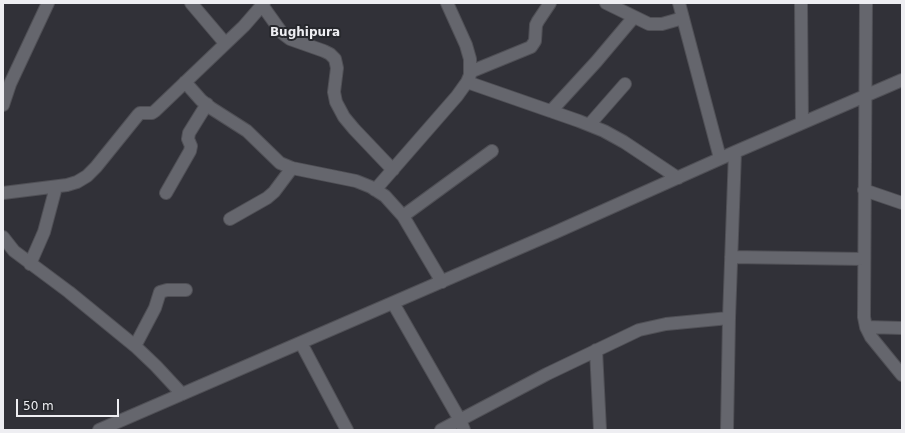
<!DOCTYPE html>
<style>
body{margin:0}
#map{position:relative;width:905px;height:433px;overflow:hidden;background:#313138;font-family:"DejaVu Sans",sans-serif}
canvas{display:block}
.frame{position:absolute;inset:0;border:4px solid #eeeef2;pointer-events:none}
.scale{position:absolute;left:16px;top:399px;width:103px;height:18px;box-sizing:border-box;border:2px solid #eeeef2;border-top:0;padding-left:5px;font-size:12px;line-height:14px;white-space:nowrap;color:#eeeef2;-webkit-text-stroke:3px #27282d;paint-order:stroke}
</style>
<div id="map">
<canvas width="905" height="433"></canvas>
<div class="frame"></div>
<div class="scale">50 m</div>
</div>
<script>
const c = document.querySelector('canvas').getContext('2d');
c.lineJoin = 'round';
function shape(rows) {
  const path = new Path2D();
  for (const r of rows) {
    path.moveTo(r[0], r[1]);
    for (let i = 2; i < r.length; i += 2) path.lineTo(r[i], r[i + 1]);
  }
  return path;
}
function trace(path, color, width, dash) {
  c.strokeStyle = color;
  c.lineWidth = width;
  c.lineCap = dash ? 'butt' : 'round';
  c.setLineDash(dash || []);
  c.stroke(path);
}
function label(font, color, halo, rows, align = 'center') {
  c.font = font + ' "DejaVu Sans",sans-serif';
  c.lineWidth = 4;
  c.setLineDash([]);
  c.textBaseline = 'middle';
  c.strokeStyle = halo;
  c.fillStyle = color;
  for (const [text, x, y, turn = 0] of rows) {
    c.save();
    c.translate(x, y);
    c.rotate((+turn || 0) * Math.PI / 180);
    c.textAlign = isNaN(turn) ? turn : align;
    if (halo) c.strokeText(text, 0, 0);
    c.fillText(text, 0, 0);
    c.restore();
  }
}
const minor = shape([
 [191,3,225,43],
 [447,3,466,45,470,59,470,75,467,82,579,121,604,131,624,142,678,178],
 [606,3,649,24,662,24,683,18],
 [679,3,720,158],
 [801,3,802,123],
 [866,3,864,317,866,327,871,337,902,375],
 [262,5,282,33,290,39,324,51,330,54,335,59,337,68,334,92,336,102,344,117,354,129,393,170],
 [470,72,531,47,535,41,536,25,538,21,550,3],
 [185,82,201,100,211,108,247,131,280,163,292,168,356,181,371,187,385,196,403,216,442,282],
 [3,105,10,84,48,3],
 [551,111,596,62,634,17],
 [589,125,625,84],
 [375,190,457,96,467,82],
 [864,190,902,203],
 [3,193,67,185,77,182,87,176,96,167,138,115,140,113,152,113,155,111,244,26,264,3],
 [166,193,190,151,191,146,188,139,189,133,207,104],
 [403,216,492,151],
 [230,219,267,198,274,192,292,168],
 [3,237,14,251,69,292,135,346,156,366,182,394],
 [731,257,864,259],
 [30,264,44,232,56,187],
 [393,303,460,420,464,430],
 [866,327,902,328],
 [301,343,347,430],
 [135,346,155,308,160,292,167,290,186,290],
 [596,350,600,430],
 [99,430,556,232,735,152,902,80],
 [441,430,547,374,639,330,666,324,729,318,735,152],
 [727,430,729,318]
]);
trace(minor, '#505056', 14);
trace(minor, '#65666d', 12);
label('bold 12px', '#eeeef2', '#27282d', [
 ["Bughipura",305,33]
]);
</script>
